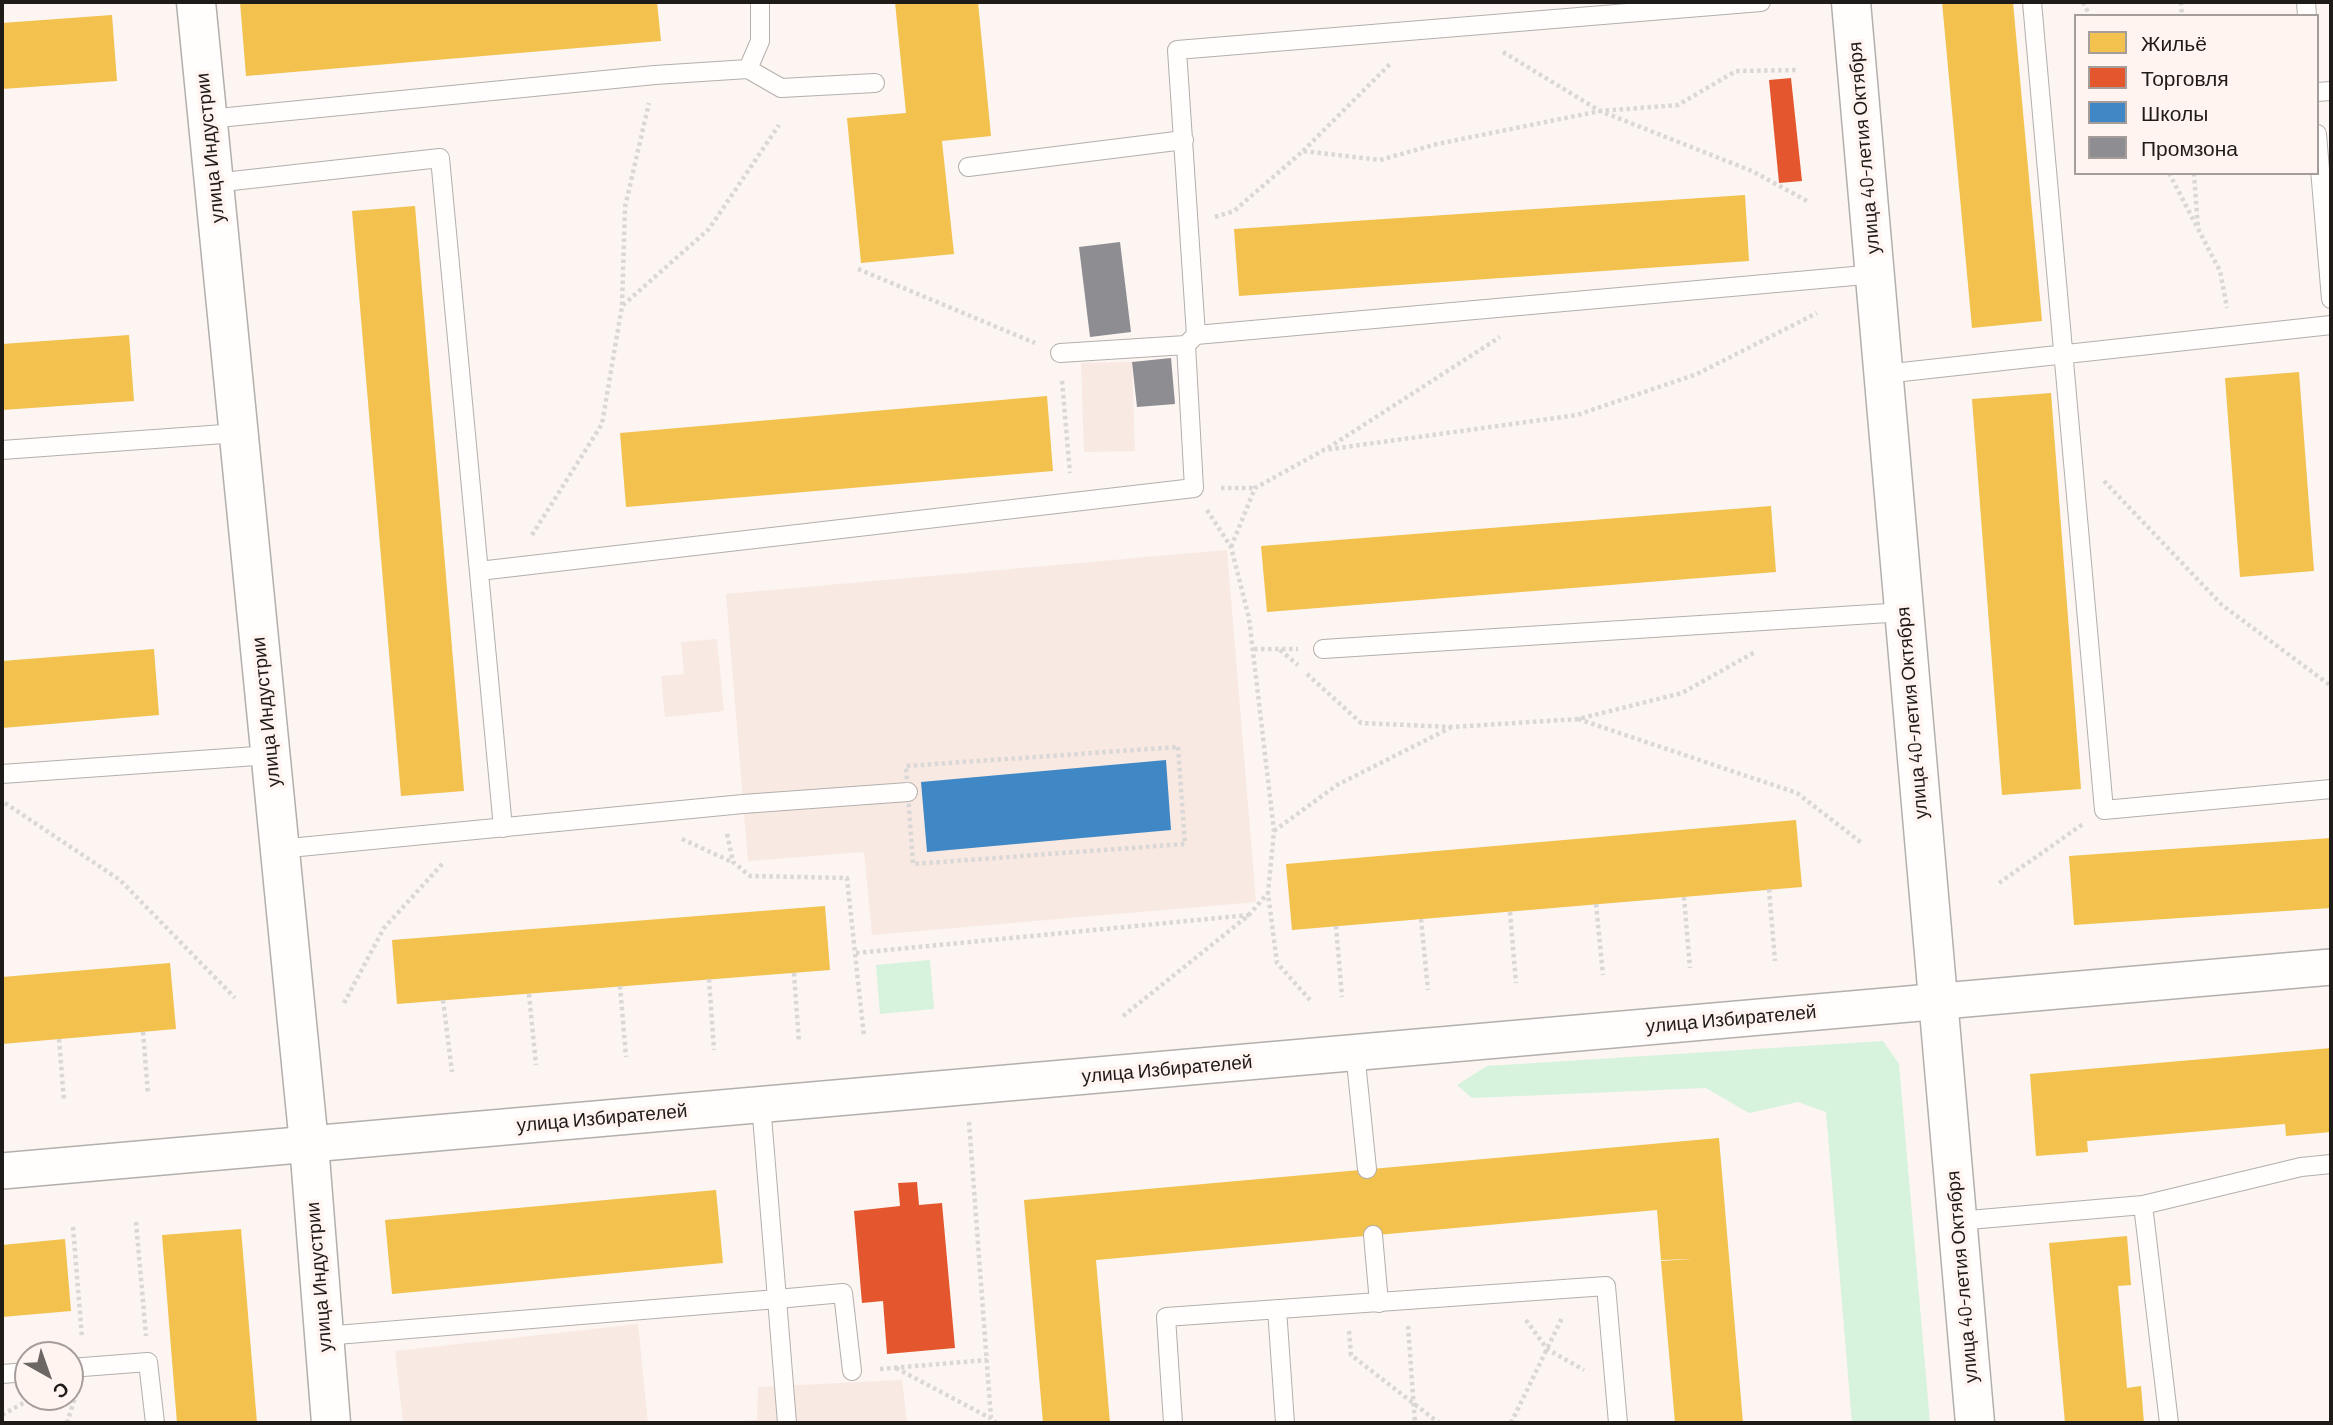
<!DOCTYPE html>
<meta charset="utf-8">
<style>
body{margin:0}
#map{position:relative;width:2333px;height:1425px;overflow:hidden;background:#fcf5f2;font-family:Barlow,sans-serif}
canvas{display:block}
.frame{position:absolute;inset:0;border:4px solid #1f1b18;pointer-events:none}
.legend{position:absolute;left:2074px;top:14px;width:245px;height:161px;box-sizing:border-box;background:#fff4ef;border:2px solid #a59d99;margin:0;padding:9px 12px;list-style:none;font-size:21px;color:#1f1b18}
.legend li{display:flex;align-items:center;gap:14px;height:35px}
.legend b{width:35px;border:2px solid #a59d99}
.north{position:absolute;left:14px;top:1341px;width:70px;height:70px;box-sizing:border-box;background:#fff4ef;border:2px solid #a59d99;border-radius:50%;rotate:140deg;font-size:19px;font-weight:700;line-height:28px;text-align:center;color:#1f1b18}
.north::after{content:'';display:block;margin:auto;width:24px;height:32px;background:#6c6764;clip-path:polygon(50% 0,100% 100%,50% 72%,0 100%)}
</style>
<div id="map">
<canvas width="2333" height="1425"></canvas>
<div class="frame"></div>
<ul class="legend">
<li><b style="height:19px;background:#f2c14e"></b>Жильё</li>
<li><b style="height:19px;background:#e4572e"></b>Торговля</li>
<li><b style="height:19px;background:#3f88c5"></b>Школы</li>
<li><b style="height:19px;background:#8d8d92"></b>Промзона</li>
</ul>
<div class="north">С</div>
</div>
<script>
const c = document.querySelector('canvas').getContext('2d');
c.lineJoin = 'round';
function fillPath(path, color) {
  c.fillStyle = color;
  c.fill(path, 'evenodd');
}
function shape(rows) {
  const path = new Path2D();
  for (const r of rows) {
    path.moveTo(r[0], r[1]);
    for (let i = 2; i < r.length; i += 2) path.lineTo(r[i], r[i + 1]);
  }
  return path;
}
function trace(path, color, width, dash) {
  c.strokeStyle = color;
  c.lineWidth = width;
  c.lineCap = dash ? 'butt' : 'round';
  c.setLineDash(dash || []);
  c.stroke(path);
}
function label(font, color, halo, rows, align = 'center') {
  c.font = font + ' Barlow,sans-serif';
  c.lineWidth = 7;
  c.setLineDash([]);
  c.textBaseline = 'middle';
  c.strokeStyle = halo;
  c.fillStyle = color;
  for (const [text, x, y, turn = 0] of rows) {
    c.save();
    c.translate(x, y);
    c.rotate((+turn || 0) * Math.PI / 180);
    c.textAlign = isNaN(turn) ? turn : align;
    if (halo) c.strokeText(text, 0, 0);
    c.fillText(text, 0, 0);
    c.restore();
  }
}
fillPath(shape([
 [1132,362,1135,451,1084,452,1081,363],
 [1227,550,1256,902,872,935,864,852,748,861,726,594],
 [717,639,724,711,665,717,661,676,684,674,681,642],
 [638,1324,648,1423,403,1423,395,1351],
 [902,1380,907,1423,709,1423,757,1420,758,1387]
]), '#f8e9e2');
fillPath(shape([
 [930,960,934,1009,880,1014,876,965],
 [1883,1041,1899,1064,1930,1423,1852,1423,1826,1112,1798,1102,1749,1113,1706,1088,1472,1098,1457,1085,1487,1066]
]), '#d7f2dd');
fillPath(shape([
 [240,2,657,2,661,41,246,76],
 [895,2,978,2,991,136,942,141,954,254,861,263,847,118,906,113],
 [1942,2,2013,2,2042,321,1972,328],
 [112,15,117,81,2,89,2,23],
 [1745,195,1749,261,1239,296,1234,229],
 [415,206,464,791,401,796,352,211],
 [129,335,134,401,2,410,2,344],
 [2299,372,2314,571,2240,577,2225,378],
 [2051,393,2081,789,2002,795,1972,399],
 [1047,396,1053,471,626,507,620,433],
 [1771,506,1776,572,1267,612,1261,546],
 [154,649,159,715,2,728,2,661],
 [1796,820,1802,887,1292,930,1286,864],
 [2331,838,2331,908,2074,925,2069,856],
 [825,906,830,970,397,1004,392,940],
 [170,963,176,1029,2,1044,2,977],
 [2331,1048,2331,1132,2286,1136,2285,1124,2087,1141,2088,1152,2036,1156,2030,1074],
 [1719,1138,1743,1423,1675,1423,1661,1261,1692,1259,1661,1260,1657,1210,1096,1260,1110,1423,1043,1423,1024,1200],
 [716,1190,723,1263,392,1294,385,1220],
 [241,1229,257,1423,177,1423,162,1235],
 [2127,1236,2131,1285,2118,1286,2127,1388,2141,1386,2144,1423,2065,1423,2049,1243],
 [65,1239,71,1311,2,1317,2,1245]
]), '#f2c14e');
fillPath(shape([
 [1791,78,1802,181,1779,183,1769,80],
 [917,1182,919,1205,942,1203,955,1348,887,1354,883,1301,862,1303,854,1211,900,1206,898,1183]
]), '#e4572e');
fillPath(shape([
 [1166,760,1171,830,927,852,921,782]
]), '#3f88c5');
fillPath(shape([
 [1120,242,1131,332,1090,337,1079,247],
 [1171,358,1175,404,1137,407,1132,362]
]), '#8d8d92');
const lane = shape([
 [1761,2,1177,50,1196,335,1876,274],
 [2032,2,2104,810,2331,789],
 [2306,2,2307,16],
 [748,69,760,41,760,2],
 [2317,92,2331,91],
 [208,119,655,75,748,69,781,88,875,83],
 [2317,134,2331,299],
 [968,167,1184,140],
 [214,183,440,158,503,828],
 [1060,353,1186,345,1193,338],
 [1884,374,2331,325],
 [2,450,238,433],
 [479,571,1194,488,1186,345],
 [1323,649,1904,612],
 [2,774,270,755],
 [279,849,743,804,908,792],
 [1355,1052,1367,1169],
 [2143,1205,2169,1423],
 [1957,1221,2143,1205,2301,1167,2331,1164],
 [1373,1235,1379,1303],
 [1277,1309,1285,1423],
 [324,1336,777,1299,761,1104],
 [70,1368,148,1362,155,1423],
 [2,1374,28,1372],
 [787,1423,777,1299,843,1293,852,1371],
 [1173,1423,1166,1317,1606,1286,1618,1423]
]);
const street = shape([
 [2,1171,2331,967]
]);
const secondary = shape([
 [196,2,309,1144,331,1423],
 [1851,2,1975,1423]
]);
trace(lane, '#b3afac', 20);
trace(street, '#b3afac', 38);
trace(secondary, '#b3afac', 41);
trace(shape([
 [2083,2,2090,16],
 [2181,2,2182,16],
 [1503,52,1600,111,1752,171,1809,202],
 [1303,151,1391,63],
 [2169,173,2220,271,2227,308],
 [2194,173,2198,228],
 [1215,217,1234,211,1303,151,1380,160,1437,144,1600,111,1678,105,1736,71,1798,70],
 [858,269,1035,343],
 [622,305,625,207,649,103],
 [1062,381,1070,473],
 [1328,448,1500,337],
 [2104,481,2222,605,2331,686],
 [1221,488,1255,488],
 [1207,510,1231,547,1249,618,1274,831,1268,893,1277,963,1310,1000],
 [532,535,602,424,622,306,709,229,779,125],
 [1231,547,1255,488,1324,450,1577,415,1697,374,1817,313],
 [1254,649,1298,649],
 [1280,650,1298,665],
 [1307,674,1361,723,1452,727,1578,719,1682,693,1755,652],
 [1578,719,1797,793,1863,844],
 [1178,747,1185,844,913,864,906,766,1178,747],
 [5,803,120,880,235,998],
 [1274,831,1337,785,1450,728],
 [727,834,733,862,750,876,847,878,864,1037],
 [682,839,732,862],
 [1999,883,2083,824],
 [1769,889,1775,961],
 [1684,897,1690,968],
 [1596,904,1603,975],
 [1510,912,1516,983],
 [1421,919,1428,990],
 [1336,926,1342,997],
 [856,953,1249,915],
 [794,973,799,1043],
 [709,979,714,1050],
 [620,986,626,1057],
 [529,994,536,1065],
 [443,1000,452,1072],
 [344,1003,384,928,444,862],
 [1123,1016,1249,915,1268,893],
 [143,1032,148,1094],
 [59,1039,64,1101],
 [969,1122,991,1418,996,1423],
 [136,1222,146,1336],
 [73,1227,82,1338],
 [1526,1320,1547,1349,1584,1370],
 [1408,1326,1415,1423],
 [1349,1331,1351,1355,1439,1423],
 [896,1368,990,1418],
 [880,1369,987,1360],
 [2,1415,25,1402],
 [67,1423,76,1394],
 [1511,1423,1562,1318]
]), '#dad8d7', 4.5, [3.5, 3.5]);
trace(lane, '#fffefd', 18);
trace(street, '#fffefd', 35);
trace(secondary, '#fffefd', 38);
label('19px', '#1f1b18', '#fff4ef', [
 ["улица Индустрии",210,148,-96],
 ["улица 40-летия Октября",1864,148,-95],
 ["улица Индустрии",266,712,-96],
 ["улица 40-летия Октября",1912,713,-95],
 ["улица Избирателей",1731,1019,-5],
 ["улица Избирателей",1167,1069,-5],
 ["улица Избирателей",602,1118,-5],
 ["улица Индустрии",319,1277,-95],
 ["улица 40-летия Октября",1962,1277,-95]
]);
</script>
